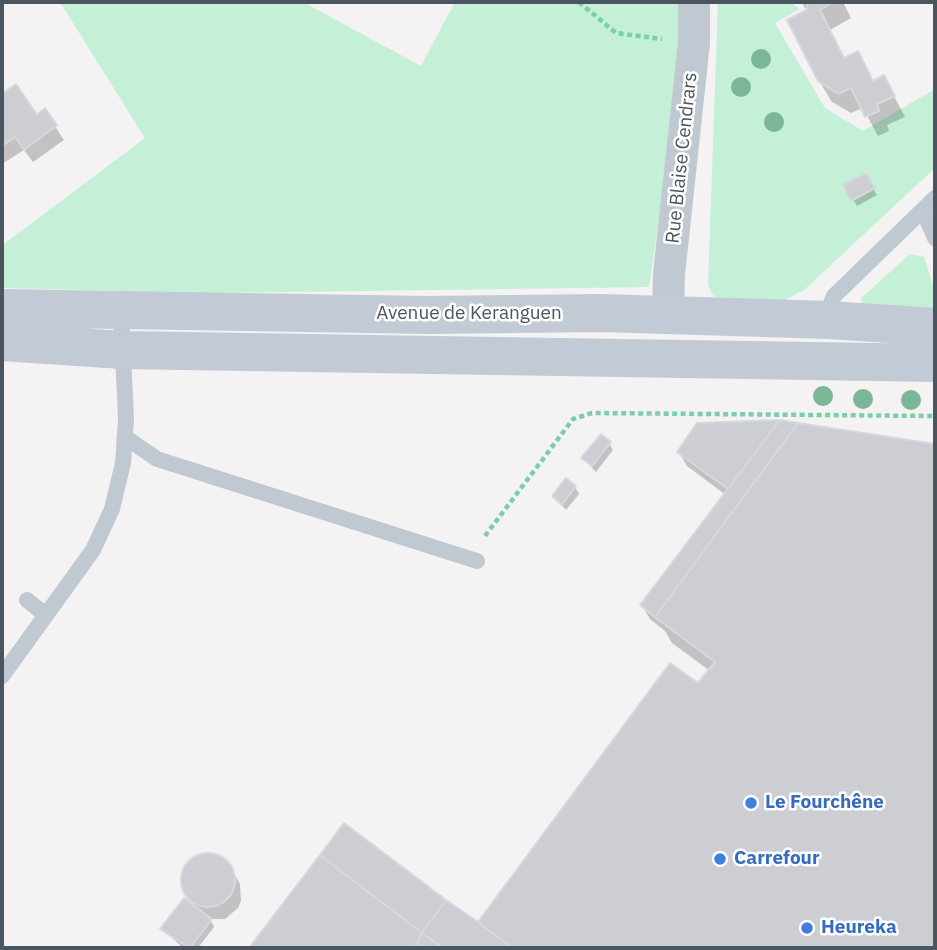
<!DOCTYPE html>
<meta charset="utf-8">
<style>
body{margin:0}
#map{position:relative;width:937px;height:950px;overflow:hidden;background:#f4f2f2;font-family:"IBM Plex Sans",sans-serif}
canvas{display:block}
.frame{position:absolute;inset:0;border:4px solid #4a5560;pointer-events:none}
</style>
<div id="map">
<canvas width="937" height="950"></canvas>
<div class="frame"></div>
</div>
<script>
const c = document.querySelector('canvas').getContext('2d');
c.lineJoin = 'round';
function fillPath(path, color) {
  c.fillStyle = color;
  c.fill(path, 'evenodd');
}
function shape(rows) {
  const path = new Path2D();
  for (const r of rows) {
    if (r.length === 3) {
      path.moveTo(r[0] + r[2], r[1]);
      path.arc(r[0], r[1], r[2], 0, 2 * Math.PI);
      continue;
    }
    path.moveTo(r[0], r[1]);
    for (let i = 2; i < r.length; i += 2) path.lineTo(r[i], r[i + 1]);
  }
  return path;
}
function trace(path, color, width, dash) {
  c.strokeStyle = color;
  c.lineWidth = width;
  c.lineCap = dash ? 'butt' : 'round';
  c.setLineDash(dash || []);
  c.stroke(path);
}
function label(font, color, halo, rows, align = 'center') {
  c.font = font + ' "IBM Plex Sans",sans-serif';
  c.lineWidth = 5;
  c.setLineDash([]);
  c.textBaseline = 'middle';
  c.strokeStyle = halo;
  c.fillStyle = color;
  for (const [text, x, y, turn = 0] of rows) {
    c.save();
    c.translate(x, y);
    c.rotate((+turn || 0) * Math.PI / 180);
    c.textAlign = isNaN(turn) ? turn : align;
    if (halo) c.strokeText(text, 0, 0);
    c.fillText(text, 0, 0);
    c.restore();
  }
}
fillPath(shape([
 [60,2,303,2,421,66,455,2,681,2,683,61,649,287,207,293,2,288,4,244,145,138],
 [718,2,791,2,799,9,775,23,825,108,863,131,935,89,935,168,804,290,779,303,714,297,708,285],
 [910,254,924,257,935,291,935,309,862,307,861,298]
]), '#c3f0d6');
fillPath(shape([
 [802,2,843,2,851,18,830,30,845,59,874,83,884,77,905,117,887,125,889,131,878,136,863,108,851,113,832,102,819,81,811,9,805,8],
 [15,86,36,117,45,111,64,140,33,162,24,150,2,164,2,96],
 [865,175,877,195,857,206,845,186],
 [799,424,935,446,935,948,252,948,345,825,478,925,710,671,672,643,665,631,650,619,642,605,726,495,687,466,679,452],
 [609,443,613,450,596,472,583,458],
 [575,487,579,494,566,510,554,496],
 [213,855,232,870,240,884,241,901,238,908,225,919,210,919,214,927,198,948,183,948,163,929,196,909,187,893,183,877,185,870,197,857]
]), '#0003');
const building = shape([
 [806,2,833,2,820,10,844,58,858,51,873,81,884,75,895,96,877,104,879,111,865,117,851,88,838,94,818,81,787,20,808,9,806,2],
 [16,84,37,115,45,108,57,125,24,150,15,137,2,146,2,94,16,84],
 [866,173,875,188,851,201,843,185,866,173],
 [780,420,728,489,677,452,697,423,780,420],
 [780,420,798,423,655,617,640,605,780,420],
 [798,423,935,444,935,948,512,948,478,922,670,663,698,683,715,662,655,617,798,423],
 [601,434,611,442,592,466,581,458,601,434],
 [566,478,576,486,562,505,552,496,566,478],
 [344,823,446,900,422,933,320,855,344,823],
 [208,880,27],
 [320,855,422,933,415,948,249,948,320,855],
 [184,898,212,919,190,948,160,929,184,898],
 [446,900,478,922,512,948,443,948,422,933,446,900],
 [422,933,443,948,415,948,422,933]
]);
fillPath(building, '#ccced4');
trace(building, '#d6d8dd', 2);
trace(shape([
 [579,2,616,33,662,39],
 [485,536,573,419,592,413,935,416]
]), '#7acfa8', 4.5, [5, 3.5]);
trace(shape([
 [923,210,935,238],
 [830,322,829,308,834,296,935,198],
 [125,437,157,459,477,561],
 [27,600,46,615],
 [2,676,93,550,112,509,123,463,126,419,121,312]
]), '#c0c9d1', 16);
trace(shape([
 [668,315,669,274,694,43,694,2]
]), '#c0c9d1', 32);
trace(shape([
 [2,308,427,315,602,313,829,320,935,327],
 [2,342,122,350,935,363]
]), '#c1cad5', 38);
c.fillStyle = '#7bb699';
for (const [x, y] of [
 [761,59],
 [741,87],
 [774,122],
 [823,396],
 [863,399],
 [911,400]
]) {
  c.beginPath();
  c.arc(x, y, 10, 0, 2 * Math.PI);
  c.fill();
}
for (const [x, y, r, color] of [
 [751,803,7,"#3f7fe0"],
 [720,859,7,"#3f7fe0"],
 [807,928,7,"#3f7fe0"]
]) {
  const dot = new Path2D();
  dot.arc(x, y, r, 0, 2 * Math.PI);
  c.fillStyle = color;
  c.fill(dot);
  trace(dot, '#fff', 2.5);
}
label('19px', '#4a5560', '#fff', [
 ["Rue Blaise Cendrars",682,158,-84],
 ["Avenue de Keranguen",469,314]
]);
label('bold 19px', '#366cbe', '#fff', [
 ["Le Fourchêne",765,803],
 ["Carrefour",734,859],
 ["Heureka",821,928]
], 'left');
</script>
